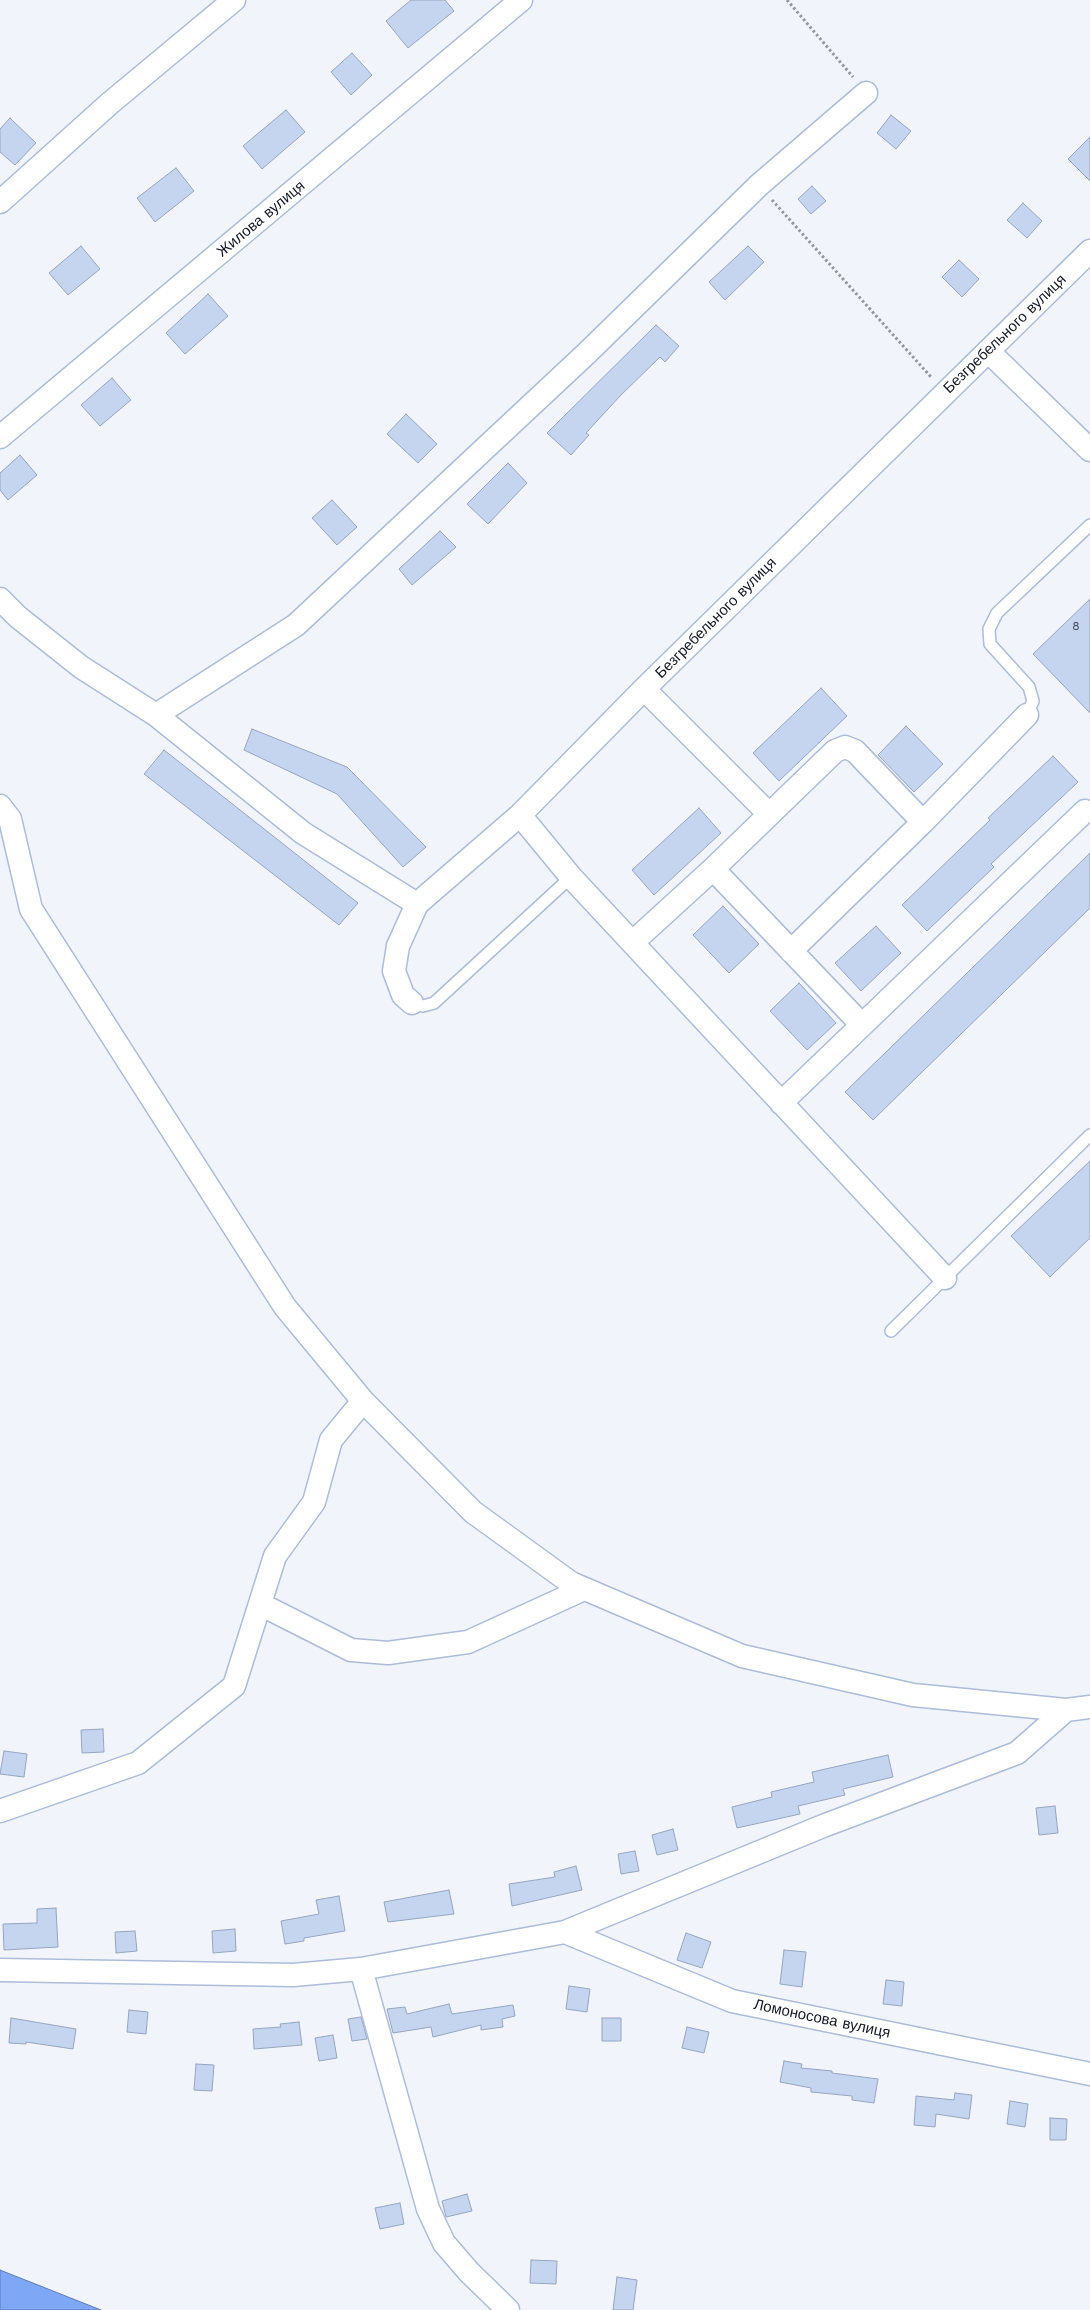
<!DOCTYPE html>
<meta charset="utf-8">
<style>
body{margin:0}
canvas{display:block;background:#f1f4fa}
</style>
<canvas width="1090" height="2310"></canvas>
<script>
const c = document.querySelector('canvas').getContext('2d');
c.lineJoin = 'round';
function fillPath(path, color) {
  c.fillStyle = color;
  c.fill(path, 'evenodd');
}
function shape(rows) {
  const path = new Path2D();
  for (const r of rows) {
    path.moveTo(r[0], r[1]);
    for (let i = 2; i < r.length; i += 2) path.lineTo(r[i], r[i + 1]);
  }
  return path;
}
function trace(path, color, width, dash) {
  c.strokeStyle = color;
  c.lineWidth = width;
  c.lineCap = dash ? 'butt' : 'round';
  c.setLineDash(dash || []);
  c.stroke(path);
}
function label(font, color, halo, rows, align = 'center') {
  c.font = font + ' "Work Sans",sans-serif';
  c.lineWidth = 5;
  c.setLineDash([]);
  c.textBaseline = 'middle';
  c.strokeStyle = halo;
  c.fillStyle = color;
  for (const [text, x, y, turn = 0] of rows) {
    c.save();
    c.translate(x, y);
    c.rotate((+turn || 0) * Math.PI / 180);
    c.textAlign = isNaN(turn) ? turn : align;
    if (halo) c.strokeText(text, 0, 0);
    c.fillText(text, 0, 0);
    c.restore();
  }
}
const water = shape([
 [0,2270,5,2272,101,2310,0,2310,0,2270]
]);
fillPath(water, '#7ea7f5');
trace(water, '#5e7cb6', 1);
const building = shape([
 [411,0,445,0,454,11,408,48,386,21,411,0],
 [352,53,372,75,351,95,331,72,352,53],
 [286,110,305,132,262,169,243,146,286,110],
 [891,115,911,131,896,149,877,133,891,115],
 [10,118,36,143,15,165,0,152,0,129,10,118],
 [1090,137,1090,181,1068,159,1090,137],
 [176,168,194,191,155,222,137,198,176,168],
 [812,186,826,201,811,214,798,199,812,186],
 [1023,203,1042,221,1027,238,1007,220,1023,203],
 [81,246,100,269,68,295,49,273,81,246],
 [748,246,764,262,725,300,709,282,748,246],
 [959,260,979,279,962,297,942,277,959,260],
 [208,294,228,316,185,354,166,333,208,294],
 [656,325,679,346,665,362,660,357,620,396,586,433,589,435,571,455,547,433,656,325],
 [112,378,131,400,100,426,81,405,112,378],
 [406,414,437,444,418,463,387,434,406,414],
 [20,455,37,475,8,500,0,490,0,473,20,455],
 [508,463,527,483,488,524,467,504,508,463],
 [332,500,357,527,337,545,312,518,332,500],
 [440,531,456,547,412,585,399,569,440,531],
 [1090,599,1090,713,1033,654,1090,599],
 [821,688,847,716,779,781,753,753,821,688],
 [906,726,943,764,914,792,878,755,906,726],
 [252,729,347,767,426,847,403,867,337,794,244,750,252,729],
 [164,750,358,903,339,925,144,774,164,750],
 [1053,756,1078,782,991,864,994,867,927,931,902,905,990,820,988,818,1053,756],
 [699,808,721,833,654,895,632,870,699,808],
 [1090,853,1090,908,873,1120,845,1092,1090,853],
 [723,906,759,944,729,973,693,935,723,906],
 [876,926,901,953,861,991,835,963,876,926],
 [799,983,836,1023,807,1050,770,1011,799,983],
 [1090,1161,1090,1238,1050,1277,1011,1236,1090,1161],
 [103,1729,104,1752,82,1753,81,1730,103,1729],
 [4,1751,27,1754,24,1777,0,1774,4,1751],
 [888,1755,893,1777,843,1789,845,1795,798,1806,800,1814,737,1828,732,1807,772,1797,771,1792,814,1782,812,1772,888,1755],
 [1055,1806,1058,1833,1039,1835,1036,1808,1055,1806],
 [673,1829,678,1850,657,1855,652,1835,673,1829],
 [635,1851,639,1871,621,1874,618,1854,635,1851],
 [576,1866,582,1890,512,1906,509,1884,555,1877,554,1872,576,1866],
 [449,1890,454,1914,388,1922,384,1902,449,1890],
 [339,1896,345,1931,304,1938,304,1941,285,1944,281,1921,319,1914,316,1900,339,1896],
 [56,1908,58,1947,4,1950,3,1924,37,1923,37,1909,56,1908],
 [235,1929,236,1951,213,1953,212,1931,235,1929],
 [135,1931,137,1951,116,1953,115,1932,135,1931],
 [686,1933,711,1942,702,1968,677,1960,686,1933],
 [784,1950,806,1952,802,1987,780,1984,784,1950],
 [886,1980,904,1982,902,2006,883,2004,886,1980],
 [569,1986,590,1989,587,2012,566,2009,569,1986],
 [449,2004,452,2014,513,2005,515,2016,502,2019,503,2027,481,2030,481,2025,433,2037,431,2027,393,2033,387,2009,405,2007,407,2014,449,2004],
 [129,2010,148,2012,146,2034,127,2032,129,2010],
 [361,2017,367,2039,352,2041,348,2019,361,2017],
 [11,2018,76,2029,73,2049,26,2042,26,2044,9,2043,11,2018],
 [602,2018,621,2018,621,2041,602,2041,602,2018],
 [299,2022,302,2045,254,2049,253,2029,281,2027,280,2024,299,2022],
 [687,2027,709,2032,704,2053,682,2048,687,2027],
 [333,2035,337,2058,319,2061,315,2038,333,2035],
 [784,2061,802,2064,801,2068,832,2071,832,2073,878,2079,874,2103,852,2100,852,2096,811,2092,811,2088,780,2082,784,2061],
 [196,2064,214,2065,212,2091,194,2090,196,2064],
 [955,2093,972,2095,969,2119,936,2114,935,2127,914,2125,916,2096,954,2100,955,2093],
 [1010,2101,1028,2104,1025,2127,1007,2124,1010,2101],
 [1050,2118,1067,2119,1066,2140,1050,2140,1050,2118],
 [467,2194,472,2211,446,2217,442,2201,467,2194],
 [400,2203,404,2224,380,2229,375,2208,400,2203],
 [531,2260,557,2261,556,2284,530,2283,531,2260],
 [617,2277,637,2280,633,2310,613,2310,617,2277]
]);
fillPath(building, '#c5d5f0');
trace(building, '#96a5bf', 1);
const service = shape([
 [1027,715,1033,701,1029,687,990,644,989,629,997,613,1090,525],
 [412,1003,423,1006,434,1003,571,877],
 [891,1331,1090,1135]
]);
const minor = shape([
 [0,202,109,104,234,0],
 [988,351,1090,450],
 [0,437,521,0],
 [0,599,18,617,81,667,156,715,303,833,417,904],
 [644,689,769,814],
 [156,715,296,625,587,353,759,185,866,93],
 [0,806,10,819,31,909,285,1307,363,1401,473,1512,571,1583,742,1656,913,1695,1066,1710,1090,1707],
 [520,815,571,877,945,1278],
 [713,869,862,1025],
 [633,942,713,869,835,751,845,747,855,751,923,822],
 [791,951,923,822,1027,715],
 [412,1003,403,995,394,971,398,946,417,904,520,815,644,689,1090,251],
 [781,1103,1085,811],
 [260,1604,351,1650,388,1653,468,1642,584,1589],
 [0,1811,138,1763,234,1686,275,1556,314,1502,331,1440,363,1401],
 [565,1932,732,2001,1090,2074],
 [361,1969,428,2209,444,2243,469,2272,508,2310],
 [0,1970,293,1975,361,1969,565,1932,823,1826,1017,1753,1066,1710]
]);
trace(service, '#adbcd7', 14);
trace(minor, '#adbcd7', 25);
trace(shape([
 [787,0,853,77],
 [772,200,931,377]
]), '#93979f', 3, [2.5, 2.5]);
trace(service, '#fff', 11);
trace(minor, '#fff', 22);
label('12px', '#404856', null, [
 ["8",1076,626]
]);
label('15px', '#141923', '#fff', [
 ["Жилова вулиця",261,219,-40],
 ["Безгребельного вулиця",1005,334,-44],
 ["Безгребельного вулиця",716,618,-45],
 ["Ломоносова вулиця",822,2019,12]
]);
</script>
